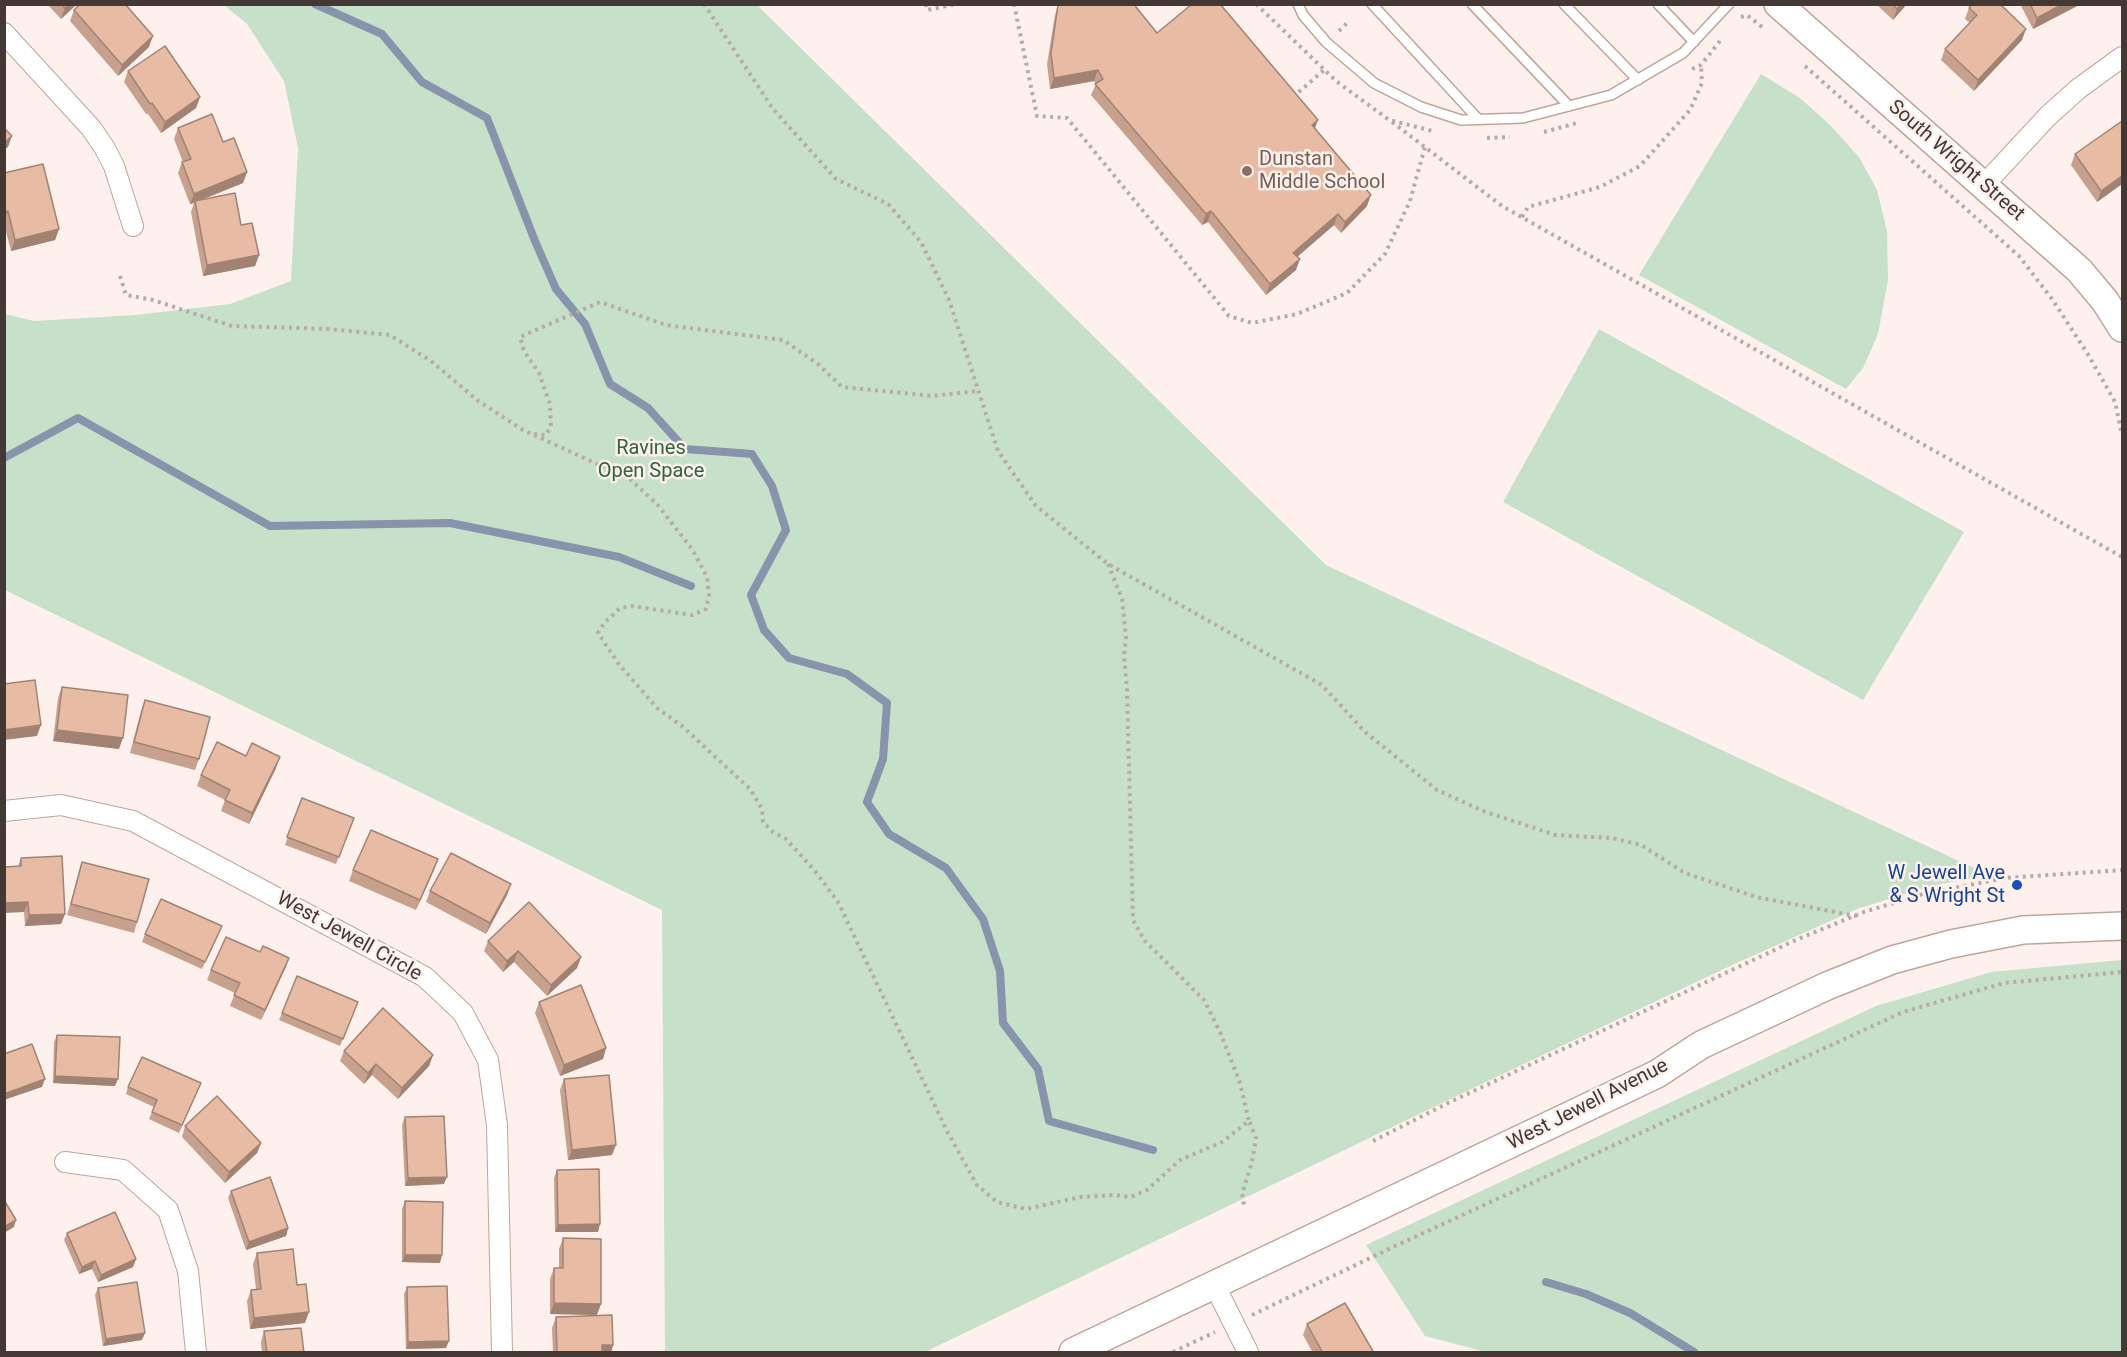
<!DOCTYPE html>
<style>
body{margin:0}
#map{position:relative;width:2127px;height:1357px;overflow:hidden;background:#fef1ed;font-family:Roboto,sans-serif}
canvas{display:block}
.frame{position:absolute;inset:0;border:6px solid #433833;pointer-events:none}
</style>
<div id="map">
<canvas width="2127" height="1357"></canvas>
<div class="frame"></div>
</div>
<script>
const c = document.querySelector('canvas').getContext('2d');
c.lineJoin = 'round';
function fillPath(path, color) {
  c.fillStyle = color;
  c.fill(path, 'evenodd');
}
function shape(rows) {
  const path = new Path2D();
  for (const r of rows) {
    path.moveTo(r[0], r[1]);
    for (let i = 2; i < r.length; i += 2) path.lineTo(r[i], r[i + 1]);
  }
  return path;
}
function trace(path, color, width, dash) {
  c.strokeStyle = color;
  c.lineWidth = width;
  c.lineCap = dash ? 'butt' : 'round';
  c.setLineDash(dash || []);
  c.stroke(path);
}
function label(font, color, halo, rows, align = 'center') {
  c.font = font + ' Roboto,sans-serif';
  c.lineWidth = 5;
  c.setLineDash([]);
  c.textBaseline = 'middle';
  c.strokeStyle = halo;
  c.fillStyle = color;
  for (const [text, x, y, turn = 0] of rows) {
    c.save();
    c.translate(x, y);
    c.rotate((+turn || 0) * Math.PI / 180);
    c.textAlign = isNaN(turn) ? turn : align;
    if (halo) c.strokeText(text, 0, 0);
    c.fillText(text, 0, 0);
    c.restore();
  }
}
fillPath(shape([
 [224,5,757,5,1326,565,1989,875,1931,886,1857,909,1728,967,1490,1080,925,1352,665,1352,662,910,5,590,5,314,34,321,135,315,230,304,291,281,298,148,284,81,247,24],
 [1761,74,1800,98,1830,125,1859,157,1877,190,1887,231,1888,280,1878,334,1863,368,1846,389,1639,275],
 [1599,329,1964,532,1863,700,1503,502],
 [2122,960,2122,1352,1486,1352,1425,1336,1366,1245,1876,1006,1991,972]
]), '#c6e0ca');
trace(shape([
 [315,4,382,34,422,82,487,118,535,241,556,289,585,324,610,384,648,408,685,449,752,454,772,486,786,530,751,595,764,630,789,658,847,674,887,703,883,759,867,802,889,834,946,868,983,919,1000,971,1003,1023,1038,1069,1049,1121,1153,1150],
 [4,458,78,418,270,526,450,523,619,557,691,586],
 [1546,1282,1586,1294,1630,1313,1694,1352]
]), '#8893ac', 8);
const lane = shape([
 [1298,4,1303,15,1326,42,1374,83,1421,107,1461,120,1523,118,1611,95,1683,53,1729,4],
 [1372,4,1478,119],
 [1472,4,1569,106],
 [1564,4,1638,80],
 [1658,4,1694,42]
]);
const street = shape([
 [4,33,91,128,104,147,114,166,133,226],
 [1983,186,2048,116,2078,89,2122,57],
 [4,811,61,805,133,821,425,977,463,1013,488,1060,497,1125,502,1352],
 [65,1162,123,1170,168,1210,188,1271,196,1352],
 [1215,1286,1248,1352]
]);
const secondary = shape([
 [1778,4,2079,270,2105,301,2122,328],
 [1073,1352,1657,1074,1701,1045,1827,986,1892,960,1951,944,2023,930,2122,926]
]);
trace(lane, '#c1a499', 12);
trace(street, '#c1a499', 22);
trace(secondary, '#c1a499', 30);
trace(shape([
 [704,4,773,109,836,179,888,204,921,242,949,300,998,451,1036,506,1108,564,1322,685,1365,732,1437,790,1483,811,1555,835,1612,838,1641,845,1685,873,1756,897,1856,916],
 [926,4,927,10,956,4],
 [1014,4,1037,116,1067,118,1229,316,1252,323,1297,314,1347,293,1385,254,1410,201,1425,147],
 [1256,4,1336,81,1389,120,1433,131],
 [1741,17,1747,15,1762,27],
 [1339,31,1347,23],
 [1805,66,2019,256,2052,299,2089,356,2115,402,2122,435],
 [1692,69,1701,65,1720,41],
 [1293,97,1324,70],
 [1392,122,1502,206,2122,557],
 [1544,132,1577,123],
 [1487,138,1510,137],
 [1522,217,1528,207,1600,187,1640,166,1690,110,1702,83,1701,65],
 [120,276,126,295,153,300,232,326,330,329,390,335,431,361,477,400,523,430,630,479,657,504,692,549,707,577,709,595,706,609,692,615,632,606,620,608,604,623,598,633,618,663,657,708,682,726,750,789,762,809,763,822,773,832,786,839,815,871,838,902,948,1133,977,1185,997,1202,1026,1209,1080,1197,1115,1195,1131,1197,1147,1190,1180,1160,1222,1142,1249,1121,1256,1138,1252,1162,1242,1194,1244,1205],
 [534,434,546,435,551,426,550,404,539,373,524,351,520,337,600,302,666,325,783,340,818,364,842,387,932,396,977,391],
 [1108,564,1122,599,1126,638,1124,656,1127,689,1133,920,1144,940,1204,1000,1220,1032,1240,1083,1249,1121],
 [1373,1141,1448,1103,1798,939,1864,912,1923,894,2005,878,2122,870],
 [1252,1315,1393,1247,1903,1012,2004,983,2122,972],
 [1173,1352,1215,1332]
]), '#b7aba7', 4, [3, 4.5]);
trace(lane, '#fff', 9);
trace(street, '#fff', 20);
trace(secondary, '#fff', 27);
fillPath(shape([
 [47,4,77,4,61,19],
 [1876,4,1907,4,1893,20],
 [2020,4,2081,4,2033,29],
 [1058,5,1136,7,1157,33,1315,128,1367,206,1341,233,1334,225,1297,257,1296,270,1266,295,1208,222,1202,225,1091,95,1096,84,1094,81,1050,89,1047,64,1055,15],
 [1969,8,2022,40,1974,91,1941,60,1945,49,1970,23,1965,19],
 [74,10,149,47,118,76,70,21],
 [128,71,200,97,196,108,161,133,148,114,146,114,124,82],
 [2122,121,2122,184,2097,202,2071,165,2075,154],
 [178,128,223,142,247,172,243,183,202,200,241,225,259,255,255,266,203,276,191,212,194,203,190,204,178,173,182,162,183,162,174,139],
 [4,173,59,229,55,240,11,251,4,224],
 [62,687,119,749,53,741,58,698],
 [145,700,199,759,195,770,130,753,141,711],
 [246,756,276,768,249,824,221,811,225,800,197,786,201,775],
 [302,798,354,818,336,864,285,845],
 [21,858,65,914,61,924,25,926,24,912,18,866],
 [82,862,137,922,134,933,67,915,79,873],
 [353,870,434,870,416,910,349,881],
 [511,884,507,895,486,934,426,902,430,891],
 [145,934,219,934,202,969,142,942],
 [488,941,581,957,577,968,547,996,514,962,503,972,484,951],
 [260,952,289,958,285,969,261,1020,230,1006,235,993,207,980,211,970],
 [297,976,358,1002,340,1046,279,1020],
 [539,1002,606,1048,603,1059,560,1076,535,1013],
 [57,1035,115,1086,53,1083,54,1042],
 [344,1051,433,1055,429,1066,398,1099,372,1075,364,1084,340,1061],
 [564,1079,612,1155,568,1160,560,1090],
 [201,1083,179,1133,149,1119,154,1107,126,1094,128,1087],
 [405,1117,444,1184,405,1186,402,1125],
 [185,1126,261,1143,257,1153,225,1183,182,1137],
 [557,1170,598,1232,555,1232,554,1178],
 [231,1191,288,1228,286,1236,246,1250,228,1198],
 [405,1201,440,1263,402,1262,402,1209],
 [67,1233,136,1259,133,1267,98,1282,92,1269,79,1274,64,1240],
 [563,1238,597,1315,550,1314,550,1279,554,1268,559,1268,559,1249],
 [257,1253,297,1285,305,1323,250,1329,247,1301,251,1290,256,1289,253,1264],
 [407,1287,446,1348,406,1349,404,1294],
 [98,1288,142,1340,103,1346,95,1295],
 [556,1317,613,1345,611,1353,553,1353,552,1328],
 [1307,1324,1374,1353,1313,1353,1303,1335],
 [264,1331,304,1353,262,1353,261,1342]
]), '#c7a18d');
fillPath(shape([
 [69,4,77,4,61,19,65,8],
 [1901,4,1907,4,1893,20,1897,9],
 [2063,4,2081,4,2033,29,2037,18],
 [2026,29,2022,40,1974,91,1978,80],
 [153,36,149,47,118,76,122,65],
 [1098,70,1094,81,1050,89,1054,78],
 [200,97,196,108,161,133,165,122],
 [1318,120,1314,131,1312,125],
 [12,136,8,147,4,150,4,143],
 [247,172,243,183,195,202,195,201,194,203,190,204,194,194],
 [2122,176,2122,184,2097,202,2101,191],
 [1371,195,1367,206,1341,233,1345,222],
 [8,211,4,220,4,212],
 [1211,211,1208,222,1202,225,1206,214],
 [1338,214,1334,225,1289,264,1293,253],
 [59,229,55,240,11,251,15,240],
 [259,255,255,266,203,276,207,265],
 [1300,259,1296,270,1266,295,1270,284],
 [41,725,37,736,4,740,4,730],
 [57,730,123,738,119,749,53,741],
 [280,757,276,768,249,824,252,813],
 [438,859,434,870,416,910,420,900],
 [511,884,507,895,486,934,490,923],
 [28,902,24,912,4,913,4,903],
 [65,914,61,924,25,926,29,915],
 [518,951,514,962,503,972,507,961],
 [581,957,577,968,547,996,551,985],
 [289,958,285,969,261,1020,265,1010],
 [606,1048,603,1059,560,1076,564,1065],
 [433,1055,429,1066,398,1099,402,1088],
 [376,1064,372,1075,364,1084,368,1073],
 [55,1076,118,1079,115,1086,53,1083],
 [45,1079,42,1087,4,1100,4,1094],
 [261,1143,257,1153,225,1183,229,1172],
 [616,1145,612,1155,568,1160,572,1150],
 [447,1177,444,1184,405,1186,408,1178],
 [16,1220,14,1227,4,1233,4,1227],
 [600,1224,598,1232,555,1232,558,1225],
 [288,1228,286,1236,246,1250,249,1242],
 [405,1255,442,1255,440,1263,402,1262],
 [136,1259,133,1267,98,1282,101,1275],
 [95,1261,92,1269,79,1274,82,1267],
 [554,1303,601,1304,597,1315,550,1314],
 [309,1312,305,1323,250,1329,254,1318],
 [145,1333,142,1340,103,1346,106,1339],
 [449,1341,446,1348,406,1349,408,1342],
 [602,1345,613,1345,611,1353,600,1353]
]), '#a28373');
const building = shape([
 [61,4,69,4,65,8,61,4],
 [80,4,125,4,153,36,122,65,74,10,80,4],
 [1136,4,1136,7,1157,33,1192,4,1220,4,1318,120,1312,125,1371,195,1345,222,1338,214,1293,253,1300,259,1270,284,1211,211,1206,214,1095,84,1103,79,1098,70,1054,78,1051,53,1058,5,1136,4],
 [1892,4,1901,4,1897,9,1892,4],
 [1972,4,2000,4,2026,29,1978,80,1945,49,1977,15,1969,8,1972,4],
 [2030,4,2063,4,2037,18,2030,4],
 [165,46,200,97,165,122,152,103,150,104,128,71,165,46],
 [212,114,223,142,234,138,247,172,194,194,182,162,191,159,178,128,212,114],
 [2122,121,2122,176,2101,191,2075,154,2122,121],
 [4,128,12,136,4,143,4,128],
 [43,164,59,229,15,240,8,211,4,212,4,173,43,164],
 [235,193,241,225,252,223,259,255,207,265,195,201,235,193],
 [35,680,41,725,4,730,4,684,35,680],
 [62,687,128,695,123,738,57,730,62,687],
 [145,700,210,717,199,759,134,742,145,700],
 [217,742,246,756,252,743,280,757,252,813,225,800,230,790,201,775,217,742],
 [302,798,354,818,339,857,287,837,302,798],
 [371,830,438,859,420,900,353,870,371,830],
 [451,853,511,884,490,923,430,891,451,853],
 [62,856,65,914,29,915,28,902,4,903,4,867,21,866,21,858,62,856],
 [82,862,149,879,137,922,71,904,82,862],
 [161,899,222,926,205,962,145,934,161,899],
 [529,902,581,957,551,985,518,951,507,961,488,941,529,902],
 [226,937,260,952,263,946,289,958,265,1010,234,995,240,983,211,970,226,937],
 [297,976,358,1002,343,1039,282,1013,297,976],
 [581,985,606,1048,564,1065,539,1002,581,985],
 [383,1008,433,1055,402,1088,376,1064,368,1073,344,1051,383,1008],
 [57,1035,120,1037,118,1079,55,1076,57,1035],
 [32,1044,45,1079,4,1094,4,1054,32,1044],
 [142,1057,201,1083,182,1125,152,1112,157,1100,128,1087,142,1057],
 [609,1075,616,1145,572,1150,564,1079,609,1075],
 [217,1096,261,1143,229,1172,185,1126,217,1096],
 [444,1116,447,1177,408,1178,405,1117,444,1116],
 [599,1169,600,1224,558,1225,557,1170,599,1169],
 [270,1177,288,1228,249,1242,231,1191,270,1177],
 [4,1200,16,1220,4,1227,4,1200],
 [405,1201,443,1202,442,1255,405,1255,405,1201],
 [115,1212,136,1259,101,1275,95,1261,82,1267,67,1233,115,1212],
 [563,1238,601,1239,601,1304,554,1303,554,1268,563,1268,563,1238],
 [293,1249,297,1285,306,1284,309,1312,254,1318,251,1290,261,1289,257,1253,293,1249],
 [137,1282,145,1333,106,1339,98,1288,137,1282],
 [447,1286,449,1341,408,1342,407,1287,447,1286],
 [1345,1303,1374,1353,1323,1353,1307,1324,1345,1303],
 [612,1315,613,1345,602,1345,602,1353,557,1353,556,1317,612,1315],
 [301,1328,304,1353,267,1353,264,1331,301,1328]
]);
fillPath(building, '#e7bba4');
trace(building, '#a28373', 1.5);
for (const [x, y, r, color] of [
 [1247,171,6,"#8d6e63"],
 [2017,885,6,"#1a4fb4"]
]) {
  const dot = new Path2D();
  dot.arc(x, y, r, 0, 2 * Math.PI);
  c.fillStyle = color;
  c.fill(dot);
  trace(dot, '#fef1ed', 2);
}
label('20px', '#785e54', '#fef1ed', [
 ["Dunstan",1259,160],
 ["Middle School",1259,183]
], 'left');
label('20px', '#433833', '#fef1ed', [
 ["South Wright Street",1956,161,41],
 ["West Jewell Circle",349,937,29],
 ["West Jewell Avenue",1588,1105,-27]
]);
label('20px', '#2e653c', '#fef1ed', [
 ["Ravines",651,449],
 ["Open Space",651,472]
]);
label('20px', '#164399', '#fef1ed', [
 ["W Jewell Ave",2005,874],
 ["& S Wright St",2005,897]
], 'right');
</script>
